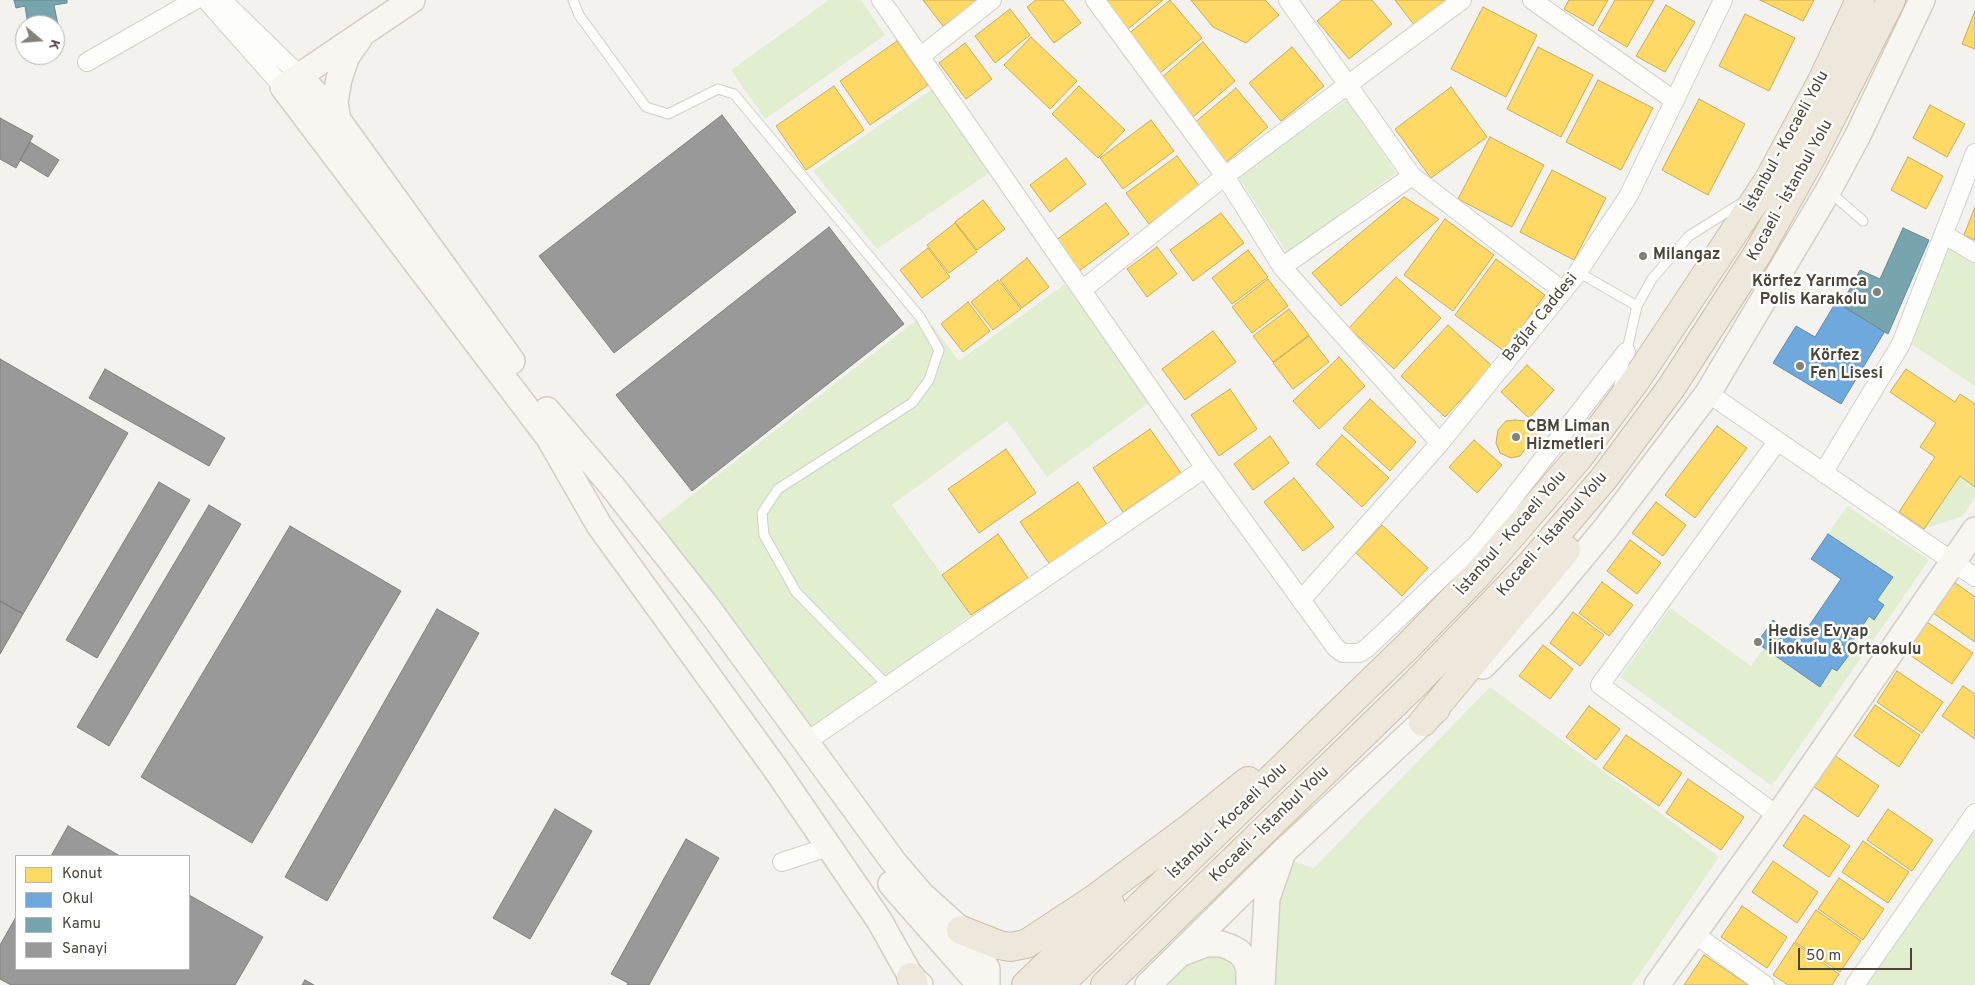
<!DOCTYPE html>
<meta charset="utf-8">
<style>
body{margin:0}
#map{position:relative;width:1975px;height:985px;overflow:hidden;background:#f4f2ee;font-family:Overpass,sans-serif}
canvas{display:block}
.legend{position:absolute;left:15px;top:855px;width:175px;height:115px;box-sizing:border-box;background:#fff;border:1px solid #b7b4b0;margin:0;padding:6px 9px;list-style:none;font-size:15px;color:#4b4439}
.legend li{display:flex;align-items:center;gap:10px;height:25px}
.legend b{width:25px;border:1px solid #b7b4b0}
.north{position:absolute;left:15px;top:15px;width:50px;height:50px;box-sizing:border-box;background:#fff;border:1px solid #b7b4b0;border-radius:50%;rotate:108deg;font-size:14px;font-weight:700;line-height:20px;text-align:center;color:#4b4439}
.north::after{content:'';display:block;margin:auto;width:18px;height:22px;background:#868178;clip-path:polygon(50% 0,100% 100%,50% 72%,0 100%)}
.scale{position:absolute;left:1798px;top:948px;width:114px;height:22px;box-sizing:border-box;border:2px solid #4b4439;border-top:0;padding-left:6px;font-size:15px;line-height:18px;white-space:nowrap;color:#4b4439;-webkit-text-stroke:4px #fff;paint-order:stroke}
</style>
<div id="map">
<canvas width="1975" height="985"></canvas>
<ul class="legend">
<li><b style="height:14px;background:#ffd966"></b>Konut</li>
<li><b style="height:14px;background:#6fa8dc"></b>Okul</li>
<li><b style="height:14px;background:#76a5af"></b>Kamu</li>
<li><b style="height:14px;background:#999"></b>Sanayi</li>
</ul>
<div class="north">K</div>
<div class="scale">50 m</div>
</div>
<script>
const c = document.querySelector('canvas').getContext('2d');
c.lineJoin = 'round';
function fillPath(path, color) {
  c.fillStyle = color;
  c.fill(path, 'evenodd');
}
function shape(rows) {
  const path = new Path2D();
  for (const r of rows) {
    path.moveTo(r[0], r[1]);
    for (let i = 2; i < r.length; i += 2) path.lineTo(r[i], r[i + 1]);
  }
  return path;
}
function trace(path, color, width, dash) {
  c.strokeStyle = color;
  c.lineWidth = width;
  c.lineCap = dash ? 'butt' : 'round';
  c.setLineDash(dash || []);
  c.stroke(path);
}
function label(font, color, halo, rows, align = 'center') {
  c.font = font + ' Overpass,sans-serif';
  c.lineWidth = 5;
  c.setLineDash([]);
  c.textBaseline = 'middle';
  c.strokeStyle = halo;
  c.fillStyle = color;
  for (const [text, x, y, turn = 0] of rows) {
    c.save();
    c.translate(x, y);
    c.rotate((+turn || 0) * Math.PI / 180);
    c.textAlign = isNaN(turn) ? turn : align;
    if (halo) c.strokeText(text, 0, 0);
    c.fillText(text, 0, 0);
    c.restore();
  }
}
fillPath(shape([
 [829,0,861,0,885,35,765,119,731,70],
 [931,90,991,172,877,249,813,171],
 [1347,100,1396,173,1287,253,1238,176],
 [1947,245,1975,261,1975,386,1908,342],
 [1065,284,1150,402,1047,477,1007,421,892,505,971,615,801,738,650,528,924,314,959,361],
 [1960,476,1975,487,1975,496,1963,516,1924,529],
 [1847,506,1929,560,1772,786,1620,677,1670,608,1751,666,1764,648,1821,686,1832,668,1838,671,1849,655,1845,652,1869,616,1874,619,1884,605,1877,600,1892,578,1828,534],
 [1490,687,1719,857,1632,985,1270,985,1279,881,1289,860,1314,868],
 [1975,823,1975,985,1864,985],
 [1196,952,1221,956,1231,964,1237,977,1236,985,1162,985]
]), '#e1eecf');
const homes = shape([
 [923,0,978,0,943,26,923,0],
 [1036,0,1063,0,1081,23,1054,43,1027,7,1036,0],
 [1104,0,1163,0,1128,29,1104,0],
 [1170,0,1202,38,1159,74,1127,35,1170,0],
 [1191,0,1265,0,1279,15,1246,43,1213,27,1191,0],
 [1342,0,1372,0,1392,24,1349,59,1317,21,1342,0],
 [1395,0,1450,0,1415,26,1395,0],
 [1569,0,1608,0,1593,26,1564,9,1569,0],
 [1615,0,1654,0,1627,47,1598,30,1615,0],
 [1760,0,1814,0,1803,21,1760,0],
 [1666,5,1695,22,1665,72,1636,56,1666,5],
 [1483,7,1537,35,1506,97,1451,69,1483,7],
 [1010,9,1030,35,995,63,975,36,1010,9],
 [1975,11,1975,49,1962,44,1975,11],
 [1745,14,1795,38,1769,91,1719,66,1745,14],
 [1031,37,1077,81,1050,109,1004,65,1031,37],
 [897,41,928,85,870,125,840,81,897,41],
 [1203,42,1235,81,1193,117,1161,78,1203,42],
 [965,43,992,79,966,99,939,63,965,43],
 [1292,47,1324,86,1281,121,1249,83,1292,47],
 [1538,47,1593,75,1561,137,1507,109,1538,47],
 [1598,80,1653,108,1621,170,1566,142,1598,80],
 [834,86,864,130,806,170,776,126,834,86],
 [1079,86,1125,130,1098,158,1052,114,1079,86],
 [1451,87,1487,137,1431,178,1395,129,1451,87],
 [1236,88,1268,127,1225,163,1193,124,1236,88],
 [1699,99,1745,124,1708,195,1662,170,1699,99],
 [1930,105,1965,124,1947,157,1913,138,1930,105],
 [1151,120,1174,151,1123,189,1100,158,1151,120],
 [1490,137,1544,165,1512,227,1458,199,1490,137],
 [1177,156,1200,187,1149,224,1126,193,1177,156],
 [1908,157,1943,176,1926,209,1891,190,1908,157],
 [1066,158,1086,184,1050,212,1030,185,1066,158],
 [1552,170,1606,198,1574,260,1520,232,1552,170],
 [1404,197,1439,219,1341,306,1312,273,1404,197],
 [983,200,1005,229,977,250,955,222,983,200],
 [1106,203,1129,234,1078,272,1055,241,1106,203],
 [1975,207,1975,240,1964,235,1975,207],
 [1221,213,1244,243,1193,281,1170,250,1221,213],
 [1445,219,1494,255,1453,311,1404,275,1445,219],
 [955,223,977,252,949,273,927,245,955,223],
 [1157,247,1177,274,1147,297,1127,269,1157,247],
 [928,248,950,277,922,298,900,270,928,248],
 [1248,250,1268,277,1232,304,1212,278,1248,250],
 [1027,258,1049,287,1022,308,1000,280,1027,258],
 [1496,259,1545,295,1504,351,1455,315,1496,259],
 [1396,277,1441,318,1394,369,1349,328,1396,277],
 [1268,279,1288,306,1252,333,1232,307,1268,279],
 [998,280,1021,309,993,330,971,302,998,280],
 [968,302,990,331,963,352,941,324,968,302],
 [1289,309,1309,335,1273,362,1253,336,1289,309],
 [1448,325,1492,366,1445,417,1401,376,1448,325],
 [1213,331,1236,362,1185,400,1162,369,1213,331],
 [1309,336,1329,362,1293,389,1273,363,1309,336],
 [1339,357,1365,386,1319,429,1293,401,1339,357],
 [1527,365,1554,390,1529,418,1501,392,1527,365],
 [1906,369,1955,402,1960,394,1975,404,1975,487,1960,476,1924,529,1899,512,1935,457,1920,447,1936,423,1890,392,1906,369],
 [1230,389,1257,429,1219,456,1191,415,1230,389],
 [1370,399,1416,442,1390,471,1343,428,1370,399],
 [1515,420,1526,421,1539,431,1520,456,1511,458,1500,453,1496,443,1498,430,1506,421,1515,420],
 [1717,426,1747,448,1695,518,1665,495,1717,426],
 [1150,429,1181,473,1123,512,1093,468,1150,429],
 [1342,435,1389,478,1362,507,1316,464,1342,435],
 [1270,436,1289,463,1253,490,1234,464,1270,436],
 [1474,440,1502,465,1477,493,1449,467,1474,440],
 [1006,449,1036,493,979,533,948,489,1006,449],
 [1294,478,1334,527,1303,551,1264,502,1294,478],
 [1078,482,1108,526,1051,566,1020,522,1078,482],
 [1656,502,1686,525,1663,556,1632,533,1656,502],
 [1382,525,1428,568,1402,596,1356,553,1382,525],
 [998,534,1028,578,971,615,942,575,998,534],
 [1630,540,1661,563,1637,594,1607,571,1630,540],
 [1602,582,1633,605,1609,636,1579,613,1602,582],
 [1954,582,1975,597,1975,642,1933,613,1954,582],
 [1573,612,1604,635,1580,666,1550,643,1573,612],
 [1927,622,1973,653,1952,684,1907,653,1927,622],
 [1543,645,1573,669,1550,699,1519,676,1543,645],
 [1897,671,1943,702,1922,733,1877,702,1897,671],
 [1963,686,1975,694,1975,739,1942,716,1963,686],
 [1875,705,1920,735,1899,767,1854,736,1875,705],
 [1589,706,1620,729,1596,760,1566,737,1589,706],
 [1626,735,1682,773,1659,806,1603,768,1626,735],
 [1834,755,1879,786,1858,817,1813,786,1834,755],
 [1688,779,1744,817,1721,850,1666,813,1688,779],
 [1888,809,1933,840,1912,871,1867,840,1888,809],
 [1804,815,1850,846,1829,877,1783,846,1804,815],
 [1863,841,1909,872,1888,903,1842,872,1863,841],
 [1773,861,1818,892,1797,923,1752,892,1773,861],
 [1839,878,1884,909,1863,940,1818,909,1839,878],
 [1742,906,1787,937,1767,968,1721,937,1742,906],
 [1816,910,1861,941,1840,972,1795,942,1816,910],
 [1794,943,1839,974,1832,985,1788,985,1773,975,1794,943],
 [1704,955,1748,985,1684,985,1704,955]
]);
fillPath(homes, '#ffd966');
trace(homes, '#c9ac58', 1);
const schools = shape([
 [1836,302,1885,331,1841,404,1773,363,1796,326,1815,337,1836,302],
 [1828,534,1893,577,1877,600,1884,605,1874,620,1869,616,1845,652,1849,655,1837,671,1832,668,1820,687,1757,643,1773,620,1800,639,1841,579,1811,559,1828,534]
]);
fillPath(schools, '#6fa8dc');
trace(schools, '#648aab', 1);
const public = shape([
 [14,0,67,0,67,3,54,5,58,25,28,25,25,6,16,8,14,0],
 [1903,228,1929,240,1888,334,1841,305,1860,270,1880,279,1903,228]
]);
fillPath(public, '#76a5af');
trace(public, '#69888c', 1);
const industry = shape([
 [722,115,796,212,614,353,539,256,722,115],
 [0,118,33,136,16,168,0,159,0,118],
 [30,142,59,160,48,177,20,160,30,142],
 [829,227,904,324,692,491,616,395,829,227],
 [0,359,128,433,23,614,0,601,0,359],
 [105,369,225,438,209,466,89,398,105,369],
 [159,482,190,500,97,658,66,640,159,482],
 [209,505,241,524,109,746,77,727,209,505],
 [290,526,401,591,252,843,141,777,290,526],
 [0,601,23,614,0,654,0,601],
 [437,609,479,633,327,901,285,877,437,609],
 [555,809,592,831,530,939,493,918,555,809],
 [68,826,120,856,51,856,68,826],
 [686,839,719,858,649,985,627,985,628,983,611,974,686,839],
 [189,895,263,937,235,985,11,985,0,979,0,945,16,917,16,969,189,969,189,895],
 [305,980,314,985,302,985,305,980]
]);
fillPath(industry, '#999');
trace(industry, '#82807c', 1);
const lane = shape([
 [573,0,579,15,646,107,668,114,718,89,734,94,920,317,939,350,929,380,912,403,778,489,762,513,764,535,796,592,888,686],
 [1830,192,1863,221],
 [1578,272,1637,306],
 [1618,389,1637,306,1652,279,1689,236,1743,202]
]);
const street = shape([
 [206,0,283,87],
 [222,0,300,76],
 [881,0,1205,468,1336,648,1343,653,1359,653,1367,648,1478,543,1626,352],
 [1095,0,1225,176,1282,267,1440,443],
 [1288,0,1412,176,1563,291],
 [1532,0,1675,101],
 [921,56,992,0],
 [87,62,195,0],
 [1945,235,1975,253],
 [1282,267,1412,176],
 [1082,290,1225,176,1462,0],
 [1708,393,1975,577],
 [1777,442,1600,685,1778,816],
 [1823,473,1901,344,1975,153],
 [1302,599,1440,443,1576,275,1629,195,1723,0],
 [806,742,1205,468],
 [782,862,828,847],
 [1693,933,1765,985],
 [1855,985,1975,813]
]);
const secondary = shape([
 [412,0,283,87,549,438,599,525,775,768,879,920,911,977,920,985],
 [359,39,347,56,339,79,335,102,338,120,512,361],
 [300,76,338,120],
 [547,410,612,486,708,608,893,861,922,895,961,930,974,945,987,969,987,985],
 [1483,666,1543,604,1606,528,1708,393,1828,191,1858,135,1922,0],
 [891,884,980,985],
 [1182,953,1206,944,1221,944,1230,947,1239,952,1245,959,1249,969,1249,985],
 [1148,985,1284,851,1437,709],
 [1262,985,1267,898,1281,858],
 [1657,985,1778,816,1975,530]
]);
const highway = shape([
 [1423,722,1566,550],
 [961,930,999,945,1010,947,1026,944,1093,900,1191,827,1248,781],
 [911,977,914,985],
 [1026,985,1110,904],
 [1059,985,1409,645,1478,574,1579,457,1636,380,1768,181,1823,79,1860,0],
 [1105,985,1416,683,1531,564,1605,477,1671,388,1758,253,1813,154,1891,0]
]);
trace(lane, '#d2d0cb', 11);
trace(street, '#d2d0cb', 20);
trace(secondary, '#d3cfc5', 28);
trace(highway, '#ccbfa9', 30);
trace(lane, '#fdfdfc', 9);
trace(street, '#fdfdfc', 18);
trace(secondary, '#f7f6f1', 25);
trace(highway, '#ede8db', 28);
for (const [x, y, r, color] of [
 [1643,256,5,"#868178"],
 [1877,292,5,"#868178"],
 [1800,366,5,"#868178"],
 [1516,437,5,"#868178"],
 [1758,642,5,"#868178"]
]) {
  const dot = new Path2D();
  dot.arc(x, y, r, 0, 2 * Math.PI);
  c.fillStyle = color;
  c.fill(dot);
  trace(dot, '#fff', 2);
}
label('16px', '#4b4439', '#fff', [
 ["İstanbul - Kocaeli Yolu",1787,142,-61],
 ["Kocaeli - İstanbul Yolu",1791,191,-61],
 ["Bağlar Caddesi",1541,318,-51],
 ["İstanbul - Kocaeli Yolu",1512,534,-49],
 ["Kocaeli - İstanbul Yolu",1553,535,-49],
 ["İstanbul - Kocaeli Yolu",1228,822,-44],
 ["Kocaeli - İstanbul Yolu",1270,825,-44]
]);
label('bold 16px', '#4b4439', '#fff', [
 ["Milangaz",1653,256],
 ["Körfez Yarımca",1867,283,"right"],
 ["Polis Karakolu",1867,301,"right"],
 ["Körfez",1810,357],
 ["Fen Lisesi",1810,375],
 ["CBM Liman",1526,428],
 ["Hizmetleri",1526,446],
 ["Hedise Evyap",1768,633],
 ["İlkokulu & Ortaokulu",1768,651]
], 'left');
</script>
